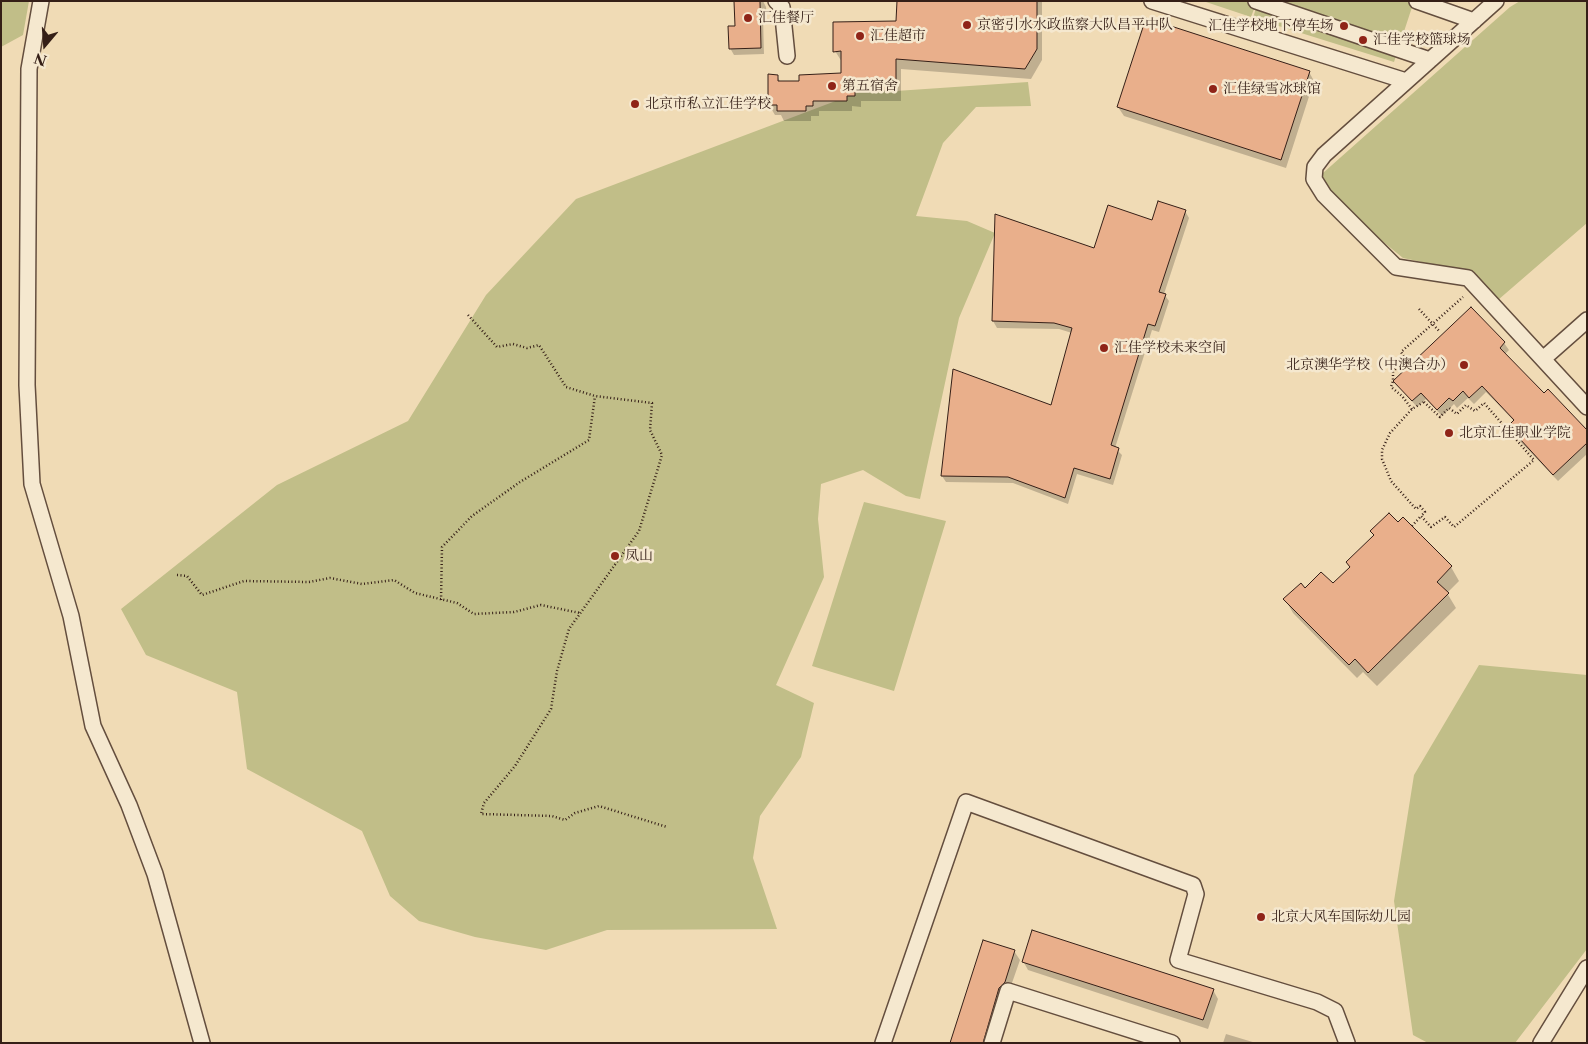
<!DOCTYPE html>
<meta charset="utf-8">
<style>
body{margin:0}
#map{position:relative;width:1588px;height:1044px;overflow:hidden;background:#f0dbb5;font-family:"Libre Caslon Text",serif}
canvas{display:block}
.frame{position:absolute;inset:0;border:2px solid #351f17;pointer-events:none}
.north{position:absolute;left:20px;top:20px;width:50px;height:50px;-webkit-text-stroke:4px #f5e8cf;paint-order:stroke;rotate:198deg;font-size:14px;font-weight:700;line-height:20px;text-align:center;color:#351f17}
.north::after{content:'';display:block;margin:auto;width:18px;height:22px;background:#351f17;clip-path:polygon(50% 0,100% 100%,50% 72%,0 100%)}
</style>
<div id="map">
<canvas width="1588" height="1044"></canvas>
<div class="frame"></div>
<div class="north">N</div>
</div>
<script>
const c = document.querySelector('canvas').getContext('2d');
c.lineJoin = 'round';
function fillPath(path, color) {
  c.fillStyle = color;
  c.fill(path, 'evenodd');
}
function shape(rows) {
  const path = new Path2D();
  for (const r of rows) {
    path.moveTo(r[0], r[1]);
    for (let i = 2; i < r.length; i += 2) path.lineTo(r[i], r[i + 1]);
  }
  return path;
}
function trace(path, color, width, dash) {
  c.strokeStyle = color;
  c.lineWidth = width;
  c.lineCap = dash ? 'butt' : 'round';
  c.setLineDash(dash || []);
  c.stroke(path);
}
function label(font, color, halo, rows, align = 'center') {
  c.font = font + ' "Libre Caslon Text","Noto Serif SC",serif';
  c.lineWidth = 5;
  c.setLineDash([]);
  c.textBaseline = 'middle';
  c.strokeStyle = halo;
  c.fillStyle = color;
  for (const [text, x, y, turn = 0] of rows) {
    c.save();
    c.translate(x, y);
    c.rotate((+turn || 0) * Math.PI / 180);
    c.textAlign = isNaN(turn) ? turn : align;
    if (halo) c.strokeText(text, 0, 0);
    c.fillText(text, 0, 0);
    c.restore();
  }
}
fillPath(shape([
 [1,1,29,1,23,35,1,47],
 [1203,1,1257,1,1251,17],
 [1258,1,1414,1,1394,62,1253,18],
 [1520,1,1587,1,1587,223,1498,300,1474,273,1403,258,1322,192,1323,173,1510,7],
 [1028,82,1031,106,976,107,943,143,916,216,967,221,995,233,959,318,920,499,906,496,863,470,821,484,818,519,824,577,776,685,814,703,801,757,760,816,753,858,777,929,607,930,546,950,475,937,419,921,390,896,362,831,247,769,237,692,146,655,121,609,277,485,408,421,486,295,576,199,870,88,896,91],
 [864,502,946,521,894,691,812,666],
 [1479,665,1587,675,1587,949,1515,1043,1428,1043,1413,1035,1394,901,1414,775]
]), '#c1be88');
fillPath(shape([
 [736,1,763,1,766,7,767,17,763,17,764,54,734,55,730,48,736,27],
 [898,1,1042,1,1042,60,1031,79,901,69,901,101,861,101,861,107,852,106,852,111,819,111,819,116,811,116,811,121,784,121,781,115,775,115,769,105,777,76,781,83,800,83,842,74,842,62,835,51,898,22],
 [1309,72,1314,81,1286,168,1124,116,1118,107],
 [1185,211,1189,218,1164,294,1169,301,1159,332,1152,330,1115,448,1122,455,1113,485,1077,474,1068,504,1013,483,946,482,942,476,1052,407,1072,333,1059,329,997,328,993,321,1095,249,1153,222],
 [1471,308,1504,343,1509,350,1505,354,1544,394,1587,432,1587,454,1558,481,1513,434,1509,426,1514,421,1486,392,1474,404,1468,398,1457,408,1454,404,1442,416,1426,399,1417,407,1395,382],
 [1403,518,1451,567,1459,581,1447,593,1456,608,1377,686,1363,672,1357,678,1293,613,1285,599,1305,589,1333,585,1350,568,1347,563,1374,536,1372,532,1398,523],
 [1014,951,1020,960,991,1043,951,1043],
 [1023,961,1213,990,1218,999,1208,1029,1028,970],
 [1226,1034,1256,1043,1223,1043]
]), '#0003');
const building = shape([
 [734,1,760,1,761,48,729,49,728,26,735,26,734,1],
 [897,1,1037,1,1037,49,1025,69,896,59,896,91,855,91,855,96,847,96,847,101,813,101,813,106,806,106,806,111,777,111,777,105,768,105,768,74,778,75,778,81,799,81,799,75,841,73,841,51,833,52,833,22,896,21,897,1],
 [1146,18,1310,71,1281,160,1117,107,1146,18],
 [1158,201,1186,210,1159,292,1166,294,1155,326,1148,324,1111,445,1119,448,1110,479,1074,468,1065,498,1008,477,941,476,953,369,1051,405,1072,328,1054,323,992,321,995,214,1094,248,1108,205,1152,220,1158,201],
 [1471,307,1505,342,1500,348,1544,393,1548,389,1587,430,1587,443,1553,475,1508,426,1514,420,1482,386,1469,398,1463,391,1453,401,1449,398,1437,410,1421,393,1412,401,1393,381,1471,307],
 [1389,513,1398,522,1403,517,1452,566,1437,582,1449,593,1368,673,1355,659,1349,665,1283,599,1301,583,1305,588,1321,572,1333,583,1350,567,1346,562,1374,535,1370,531,1389,513],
 [1032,930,1214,989,1203,1020,1022,962,1032,930],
 [983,940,1015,950,1005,982,999,988,983,1043,950,1043,983,940]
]);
fillPath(building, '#e9af8b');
trace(building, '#351f17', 1);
const minor = shape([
 [41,1,29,69,27,385,32,484,71,616,93,726,129,805,155,874,202,1043],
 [776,1,782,7,787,56],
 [1152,1,1406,81],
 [1256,1,1430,60],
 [1417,1,1474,21],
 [1496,1,1324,155,1315,167,1314,179,1324,195,1396,267,1468,278,1587,407],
 [1543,359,1587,320],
 [883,1043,966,802,1193,885,1196,894,1178,960,1317,1002,1335,1011,1347,1043],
 [992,1043,1008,991,1172,1043],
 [1541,1043,1587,968]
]);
trace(minor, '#644e3e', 18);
trace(shape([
 [1419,309,1440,332],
 [468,315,497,347,513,344,527,348,539,345,566,387,595,396,652,403,650,430,662,455,639,531,569,629,557,671,551,709,515,766,484,803,481,814,552,816,565,820,575,813,599,806,667,827],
 [1424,402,1440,417,1449,408,1457,414,1466,405,1475,411,1484,403,1534,460,1454,527,1445,517,1431,527,1421,516,1425,512,1420,506,1416,509,1391,481,1382,459,1382,450,1390,433,1412,409,1424,402],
 [1412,409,1402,396,1391,387,1393,381,1393,372,1405,358,1401,352,1463,297],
 [1412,526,1421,516],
 [177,575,187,576,202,595,244,581,309,582,330,578,362,584,394,580,415,593,457,603,474,614,514,612,541,605,580,613],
 [441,600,442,547,472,516,520,482,589,440,595,396]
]), '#351f17', 2.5, [1, 2.5]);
trace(minor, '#f5e8cf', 15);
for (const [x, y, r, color] of [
 [748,18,5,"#8f2418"],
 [967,25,5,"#8f2418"],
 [1344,26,5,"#8f2418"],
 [860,36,5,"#8f2418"],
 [1363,40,5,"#8f2418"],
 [832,86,5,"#8f2418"],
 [1213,89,5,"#8f2418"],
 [635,104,5,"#8f2418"],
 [1104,348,5,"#8f2418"],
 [1464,365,5,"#8f2418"],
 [1449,433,5,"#8f2418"],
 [615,556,5,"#8f2418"],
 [1261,917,5,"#8f2418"]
]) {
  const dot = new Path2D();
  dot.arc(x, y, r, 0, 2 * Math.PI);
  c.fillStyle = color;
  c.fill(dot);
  trace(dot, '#f5e8cf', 2);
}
label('14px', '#351f17', '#f5e8cf', [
 ["汇佳餐厅",758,18],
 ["京密引水水政监察大队昌平中队",977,25],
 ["汇佳学校地下停车场",1334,26,"right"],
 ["汇佳超市",870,36],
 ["汇佳学校篮球场",1373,40],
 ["第五宿舍",842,86],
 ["汇佳绿雪冰球馆",1223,89],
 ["北京市私立汇佳学校",645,104],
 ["汇佳学校未来空间",1114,348],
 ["北京澳华学校（中澳合办）",1454,365,"right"],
 ["北京汇佳职业学院",1459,433],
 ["凤山",625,556],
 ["北京大风车国际幼儿园",1271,917]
], 'left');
</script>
